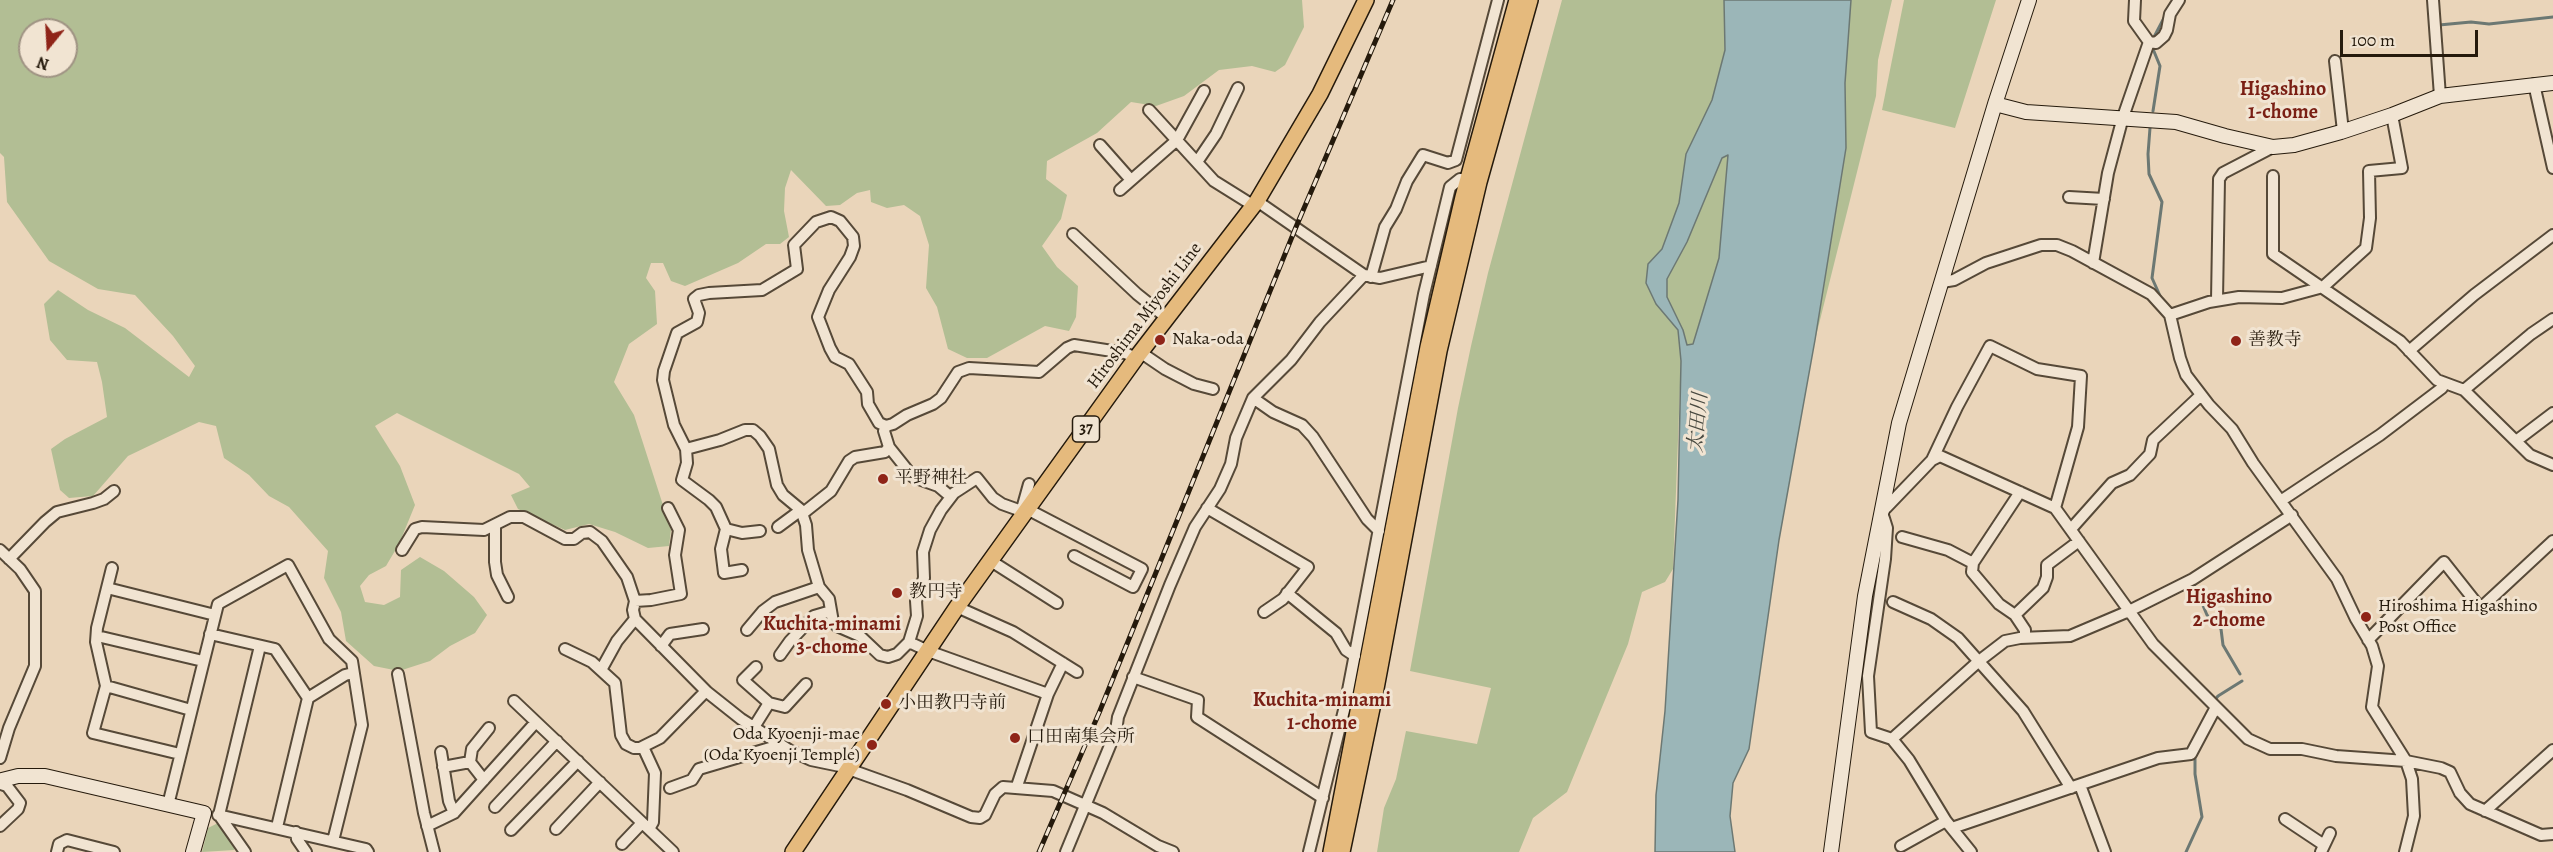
<!DOCTYPE html>
<meta charset="utf-8">
<style>
body{margin:0}
#map{position:relative;width:2553px;height:852px;overflow:hidden;background:#ead5ba;font-family:Alegreya,serif}
canvas{display:block}
.north{position:absolute;left:18px;top:18px;width:60px;height:60px;box-sizing:border-box;background:#f1e4d2;border:2px solid #9f9383;border-radius:50%;rotate:198deg;font-size:16px;font-weight:700;line-height:24px;text-align:center;color:#251a0c}
.north::after{content:'';display:block;margin:auto;width:21px;height:27px;background:#8f2418;clip-path:polygon(50% 0,100% 100%,50% 72%,0 100%)}
.scale{position:absolute;left:2340px;top:30px;width:138px;height:27px;box-sizing:border-box;border:3px solid #251a0c;border-top:0;padding-left:8px;font-size:18px;line-height:21px;white-space:nowrap;color:#251a0c;-webkit-text-stroke:4px #f1e4d2;paint-order:stroke}
</style>
<div id="map">
<canvas width="2553" height="852"></canvas>
<div class="north">N</div>
<div class="scale">100 m</div>
</div>
<script>
const c = document.querySelector('canvas').getContext('2d');
c.lineJoin = 'round';
function fillPath(path, color) {
  c.fillStyle = color;
  c.fill(path, 'evenodd');
}
function shape(rows) {
  const path = new Path2D();
  for (const r of rows) {
    path.moveTo(r[0], r[1]);
    for (let i = 2; i < r.length; i += 2) path.lineTo(r[i], r[i + 1]);
  }
  return path;
}
function trace(path, color, width, dash) {
  c.strokeStyle = color;
  c.lineWidth = width;
  c.lineCap = dash ? 'butt' : 'round';
  c.setLineDash(dash || []);
  c.stroke(path);
}
function label(font, color, halo, rows, align = 'center') {
  c.font = font + ' Alegreya,"Noto Serif JP",serif';
  c.lineWidth = 6;
  c.setLineDash([]);
  c.textBaseline = 'middle';
  c.strokeStyle = halo;
  c.fillStyle = color;
  for (const [text, x, y, turn = 0] of rows) {
    c.save();
    c.translate(x, y);
    c.rotate((+turn || 0) * Math.PI / 180);
    c.textAlign = isNaN(turn) ? turn : align;
    if (halo) c.strokeText(text, 0, 0);
    c.fillText(text, 0, 0);
    c.restore();
  }
}
fillPath(shape([
 [0,0,1302,0,1304,27,1285,65,1275,72,1252,66,1219,70,1184,96,1156,106,1131,102,1097,133,1047,161,1046,179,1067,195,1061,219,1042,246,1057,267,1078,286,1076,317,1069,331,1045,326,987,358,967,358,948,349,937,307,926,288,929,245,920,216,904,205,887,208,871,202,870,190,857,193,840,205,826,206,791,170,785,188,784,211,789,237,780,244,766,244,738,263,685,286,671,281,663,263,651,263,646,278,655,291,657,324,629,344,614,382,634,415,671,530,669,546,648,548,615,532,589,524,565,530,518,509,511,495,530,487,519,474,397,413,375,426,400,466,415,505,399,544,386,566,369,575,360,586,365,602,384,605,400,597,401,570,420,557,444,571,474,597,487,615,475,633,450,646,430,661,399,671,374,666,346,641,341,612,324,578,328,551,289,507,269,496,249,475,224,458,216,426,199,422,128,456,93,496,69,498,60,490,51,449,65,439,107,417,102,382,97,362,67,360,50,340,44,304,58,290,88,310,125,328,189,377,195,366,173,336,135,295,98,289,49,261,7,202,4,157,0,153],
 [30,30,66,30,66,66,30,66],
 [1562,0,1724,0,1725,50,1712,100,1686,154,1679,203,1662,249,1648,264,1646,283,1656,304,1678,330,1681,361,1673,569,1665,582,1642,592,1628,644,1567,792,1533,818,1519,852,1377,852,1384,808,1396,779,1406,731,1477,744,1491,688,1410,671,1458,408,1471,346,1488,273],
 [1851,0,1892,0,1878,60,1876,96,1815,340,1846,148,1845,83],
 [1904,0,1996,0,1955,128,1882,110],
 [1728,155,1719,258,1693,344,1687,345,1683,330,1667,297,1667,279,1687,242,1722,158],
 [218,823,235,846,234,850,202,852,208,828]
]), '#b2be94');
const water = shape([
 [1724,0,1851,0,1845,83,1846,148,1815,340,1779,540,1749,749,1733,783,1730,816,1735,852,1655,852,1656,795,1665,711,1678,500,1681,361,1678,330,1656,304,1646,283,1648,264,1662,249,1679,203,1686,154,1712,100,1725,50,1724,0],
 [1728,155,1719,258,1693,344,1687,345,1683,330,1667,297,1667,279,1687,242,1722,158,1728,155]
]);
fillPath(water, '#9bb6b8');
trace(water, '#6c7873', 1.5);
trace(shape([
 [2439,25,2471,22,2489,24,2553,17],
 [2153,39,2166,14],
 [2153,49,2160,66,2153,111],
 [2150,128,2148,154,2149,174,2162,202,2152,278,2161,298],
 [2193,582,2207,615,2221,629,2223,645,2240,674],
 [2214,701,2218,696,2242,681],
 [2186,852,2202,817,2195,774,2195,755]
]), '#6c7873', 3);
const street = shape([
 [2433,0,2440,96],
 [2149,42,2156,43,2164,36,2167,30,2170,14,2179,0],
 [2335,61,2343,131],
 [2534,84,2553,168],
 [1149,110,1214,181,1254,206],
 [1100,145,1131,180],
 [1197,162,1216,134,1238,88],
 [2273,176,2273,254,2400,341,2437,380,2464,390,2530,455,2553,465],
 [1120,190,1177,140,1204,91],
 [2069,197,2104,199],
 [1257,201,1364,275,1380,278,1431,266],
 [1073,234,1137,294,1167,318],
 [2093,263,2108,173,2123,117,2149,42,2134,21,2135,0],
 [1371,277,1385,227,1396,209,1407,181,1423,155,1448,163,1456,160,1498,0],
 [1942,282,1954,280,1986,263,2041,245,2057,245,2072,251,2151,294,2170,315,2180,358,2186,375,2209,405,2232,429,2253,463,2337,579,2356,619,2372,646,2378,666,2372,707,2406,761,2412,779,2414,816,2405,852],
 [2217,300,2219,179,2223,173,2273,147],
 [2170,315,2209,302,2239,297,2282,298,2323,287,2366,248,2370,218,2369,171,2402,168,2392,115],
 [2409,351,2474,295,2553,235],
 [1140,352,1165,369,1194,384,1213,389],
 [2464,390,2531,334,2553,319],
 [1253,398,1273,412,1302,425,1313,437,1367,519,1379,531],
 [2516,441,2553,413],
 [889,447,913,477,938,486,951,497],
 [686,449,720,440,745,430,753,430,760,436,769,449,777,485,783,495,801,510,806,525,808,550,819,587,829,599,833,622,837,626,860,636,880,655,888,657,897,654,909,642,917,616,916,601,924,578,923,552,930,530,941,510,954,493,977,478,993,498,1002,504,1027,513],
 [1932,460,1957,407,1990,346,2037,369,2081,376,2078,427,2055,508],
 [2020,492,1973,563,1972,572,1999,604,2015,615,2025,630,2025,638],
 [2282,500,2380,435,2442,388,2445,383],
 [1207,508,1308,567,1283,599,1264,612],
 [1022,509,1029,484],
 [1029,510,1142,569,1133,587,1074,556],
 [802,514,831,491,849,461,855,457,885,452,889,447,884,431,886,426],
 [495,525,495,562,497,575,508,597],
 [778,527,801,510],
 [726,529,742,533,760,531],
 [2071,529,2112,483,2130,475,2150,454,2153,440,2201,395],
 [1902,537,1948,550,1973,563],
 [0,550,20,569,35,591,35,666,9,728,0,758],
 [402,550,415,529,422,527,484,530,510,517,524,517,565,539,574,539,582,533,590,532,602,541,627,577,635,601,633,610,635,619,707,692,741,719,789,750,811,760,840,766,907,790,971,817,980,818,985,815,995,794,1003,787,1053,791,1103,813,1158,846,1173,852],
 [9,559,45,522,57,512,93,503,104,499,114,491],
 [991,561,1057,603],
 [112,568,97,628,96,642,106,686,93,733,180,754],
 [742,570,724,573,721,549,726,529,716,507,709,500,682,480,687,463,686,449,674,425,663,380,664,371,677,333,697,322,699,313,694,299,699,295,709,293,762,290,797,269,794,245,816,222,831,217,840,221,853,237,854,246,850,257,829,290,818,317,830,348,835,357,849,364,867,392,868,404,879,423,886,426,893,424,907,415,933,404,941,398,958,372,969,368,1039,372,1067,348,1074,345,1125,353,1136,358],
 [107,588,215,615],
 [1287,593,1336,633,1346,650,1355,656],
 [635,601,651,600,681,594,675,555,679,530,668,508],
 [1893,602,1931,619,1958,638,2023,711,2071,788],
 [957,607,1013,632,1077,672],
 [2015,615,2043,588,2047,577,2047,565,2079,541],
 [747,630,763,611,775,602,819,587],
 [210,634,275,649,308,698,277,827],
 [97,636,203,661],
 [2368,640,2444,562,2478,605,2484,605,2553,541],
 [909,642,928,651,1048,694],
 [661,646,670,634,703,629],
 [565,649,592,662,615,683,621,735,626,744,634,748,640,748,660,738,706,691],
 [780,655,790,641,814,616,831,611],
 [756,667,743,680,769,703,785,707,806,684],
 [601,670,617,641,635,619],
 [398,674,424,813,434,852],
 [1133,677,1198,700,1197,717,1323,798],
 [106,686,191,710],
 [308,698,345,675,353,673],
 [514,701,673,852],
 [754,727,769,703],
 [1892,739,1979,661,2005,641,2020,638,2070,636,2129,611,2193,579,2292,515],
 [643,747,655,773,653,822,649,829],
 [441,752,449,801,454,813],
 [443,767,470,762],
 [484,780,470,762,472,749,489,728],
 [2080,785,2105,852],
 [1017,786,1048,694,1063,663],
 [670,788,692,780,699,769,780,745],
 [168,805,218,604,288,565,329,639,352,661,362,725,333,841],
 [495,807,557,741],
 [2485,811,2553,750],
 [218,815,366,849,368,852],
 [2285,819,2324,845],
 [0,826,18,809,20,803,7,786,1,784],
 [427,826,454,813,536,722],
 [1952,828,2158,758,2191,754,2216,707],
 [556,829,600,782],
 [511,830,578,761],
 [296,832,297,839,306,852],
 [622,844,642,823],
 [1901,846,1946,821],
 [57,852,59,844,67,840,114,852],
 [245,852,219,815,260,646],
 [1066,852,1116,731,1118,717,1170,585,1195,527,1220,489,1231,464,1236,438,1253,398,1291,360,1320,322,1364,275],
 [1309,852,1345,706,1424,294,1450,187,1460,179,1473,181],
 [1971,852,1946,821,1909,760,1892,739,1871,732,1868,676,1885,559,1887,528,1882,512,1932,460,1940,456,2055,508,2153,644,2248,739,2270,749,2302,749,2336,756,2406,761,2441,768,2450,772,2460,793,2470,804,2541,835,2553,834],
 [2321,852,2330,833]
]);
const secondary = shape([
 [1995,104,2026,112,2176,122,2225,136,2273,147,2294,145,2341,132,2392,115,2440,96,2553,83],
 [2,780,18,776,45,776,204,813,193,852],
 [1831,852,1865,596,1899,423,1995,104,2029,0]
]);
const primary = shape([
 [793,852,957,607,1136,358,1257,201,1320,94,1366,0],
 [1331,852,1428,347,1463,197,1517,0],
 [1342,852,1375,694,1439,351,1479,182,1530,0]
]);
trace(street, '#564938', 14);
trace(secondary, '#251a0c', 16);
trace(primary, '#251a0c', 18);
trace(street, '#f1e4d2', 10);
trace(secondary, '#f1e4d2', 14);
trace(primary, '#e5ba7d', 15);
const rail = shape([
 [1039,852,1099,713,1296,227,1393,0]
]);
trace(rail, '#251a0c', 5);
trace(rail, '#f1e4d2', 3, [9]);
for (const [x, y, r, color] of [
 [1160,340,6,"#8f2418"],
 [2236,341,6,"#8f2418"],
 [883,479,6,"#8f2418"],
 [897,593,6,"#8f2418"],
 [2366,617,6,"#8f2418"],
 [886,704,6,"#8f2418"],
 [1015,738,6,"#8f2418"],
 [872,745,6,"#8f2418"]
]) {
  const dot = new Path2D();
  dot.arc(x, y, r, 0, 2 * Math.PI);
  c.fillStyle = color;
  c.fill(dot);
  trace(dot, '#f1e4d2', 2);
}
for (const [x, y, w] of [
 [1086,429,27]
]) {
  const box = new Path2D();
  box.roundRect(x - w / 2, y - 13, w, 26, 4.5);
  c.fillStyle = '#f1e4d2';
  c.fill(box);
  trace(box, '#251a0c', 1.5);
}
label('bold 16px', '#251a0c', null, [
 ["37",1086,429]
]);
label('18px', '#251a0c', '#f1e4d2', [
 ["Hiroshima Miyoshi Line",1145,316,-53]
]);
label('18px', '#251a0c', '#f1e4d2', [
 ["Naka-oda",1172,340],
 ["善教寺",2248,341],
 ["平野神社",895,479],
 ["教円寺",909,593],
 ["Hiroshima Higashino",2378,607],
 ["Post Office",2378,628],
 ["小田教円寺前",898,704],
 ["Oda Kyoenji-mae",860,735,"right"],
 ["(Oda Kyoenji Temple)",860,756,"right"],
 ["口田南集会所",1027,738]
], 'left');
label('bold 20px', '#7a1f14', '#f1e4d2', [
 ["Higashino",2283,90],
 ["1-chome",2283,113],
 ["Higashino",2229,598],
 ["2-chome",2229,621],
 ["Kuchita-minami",832,625],
 ["3-chome",832,648],
 ["Kuchita-minami",1322,701],
 ["1-chome",1322,724]
]);
label('italic 20px', '#484940', '#f1e4d2', [
 ["太田川",1699,423,-85]
]);
</script>
